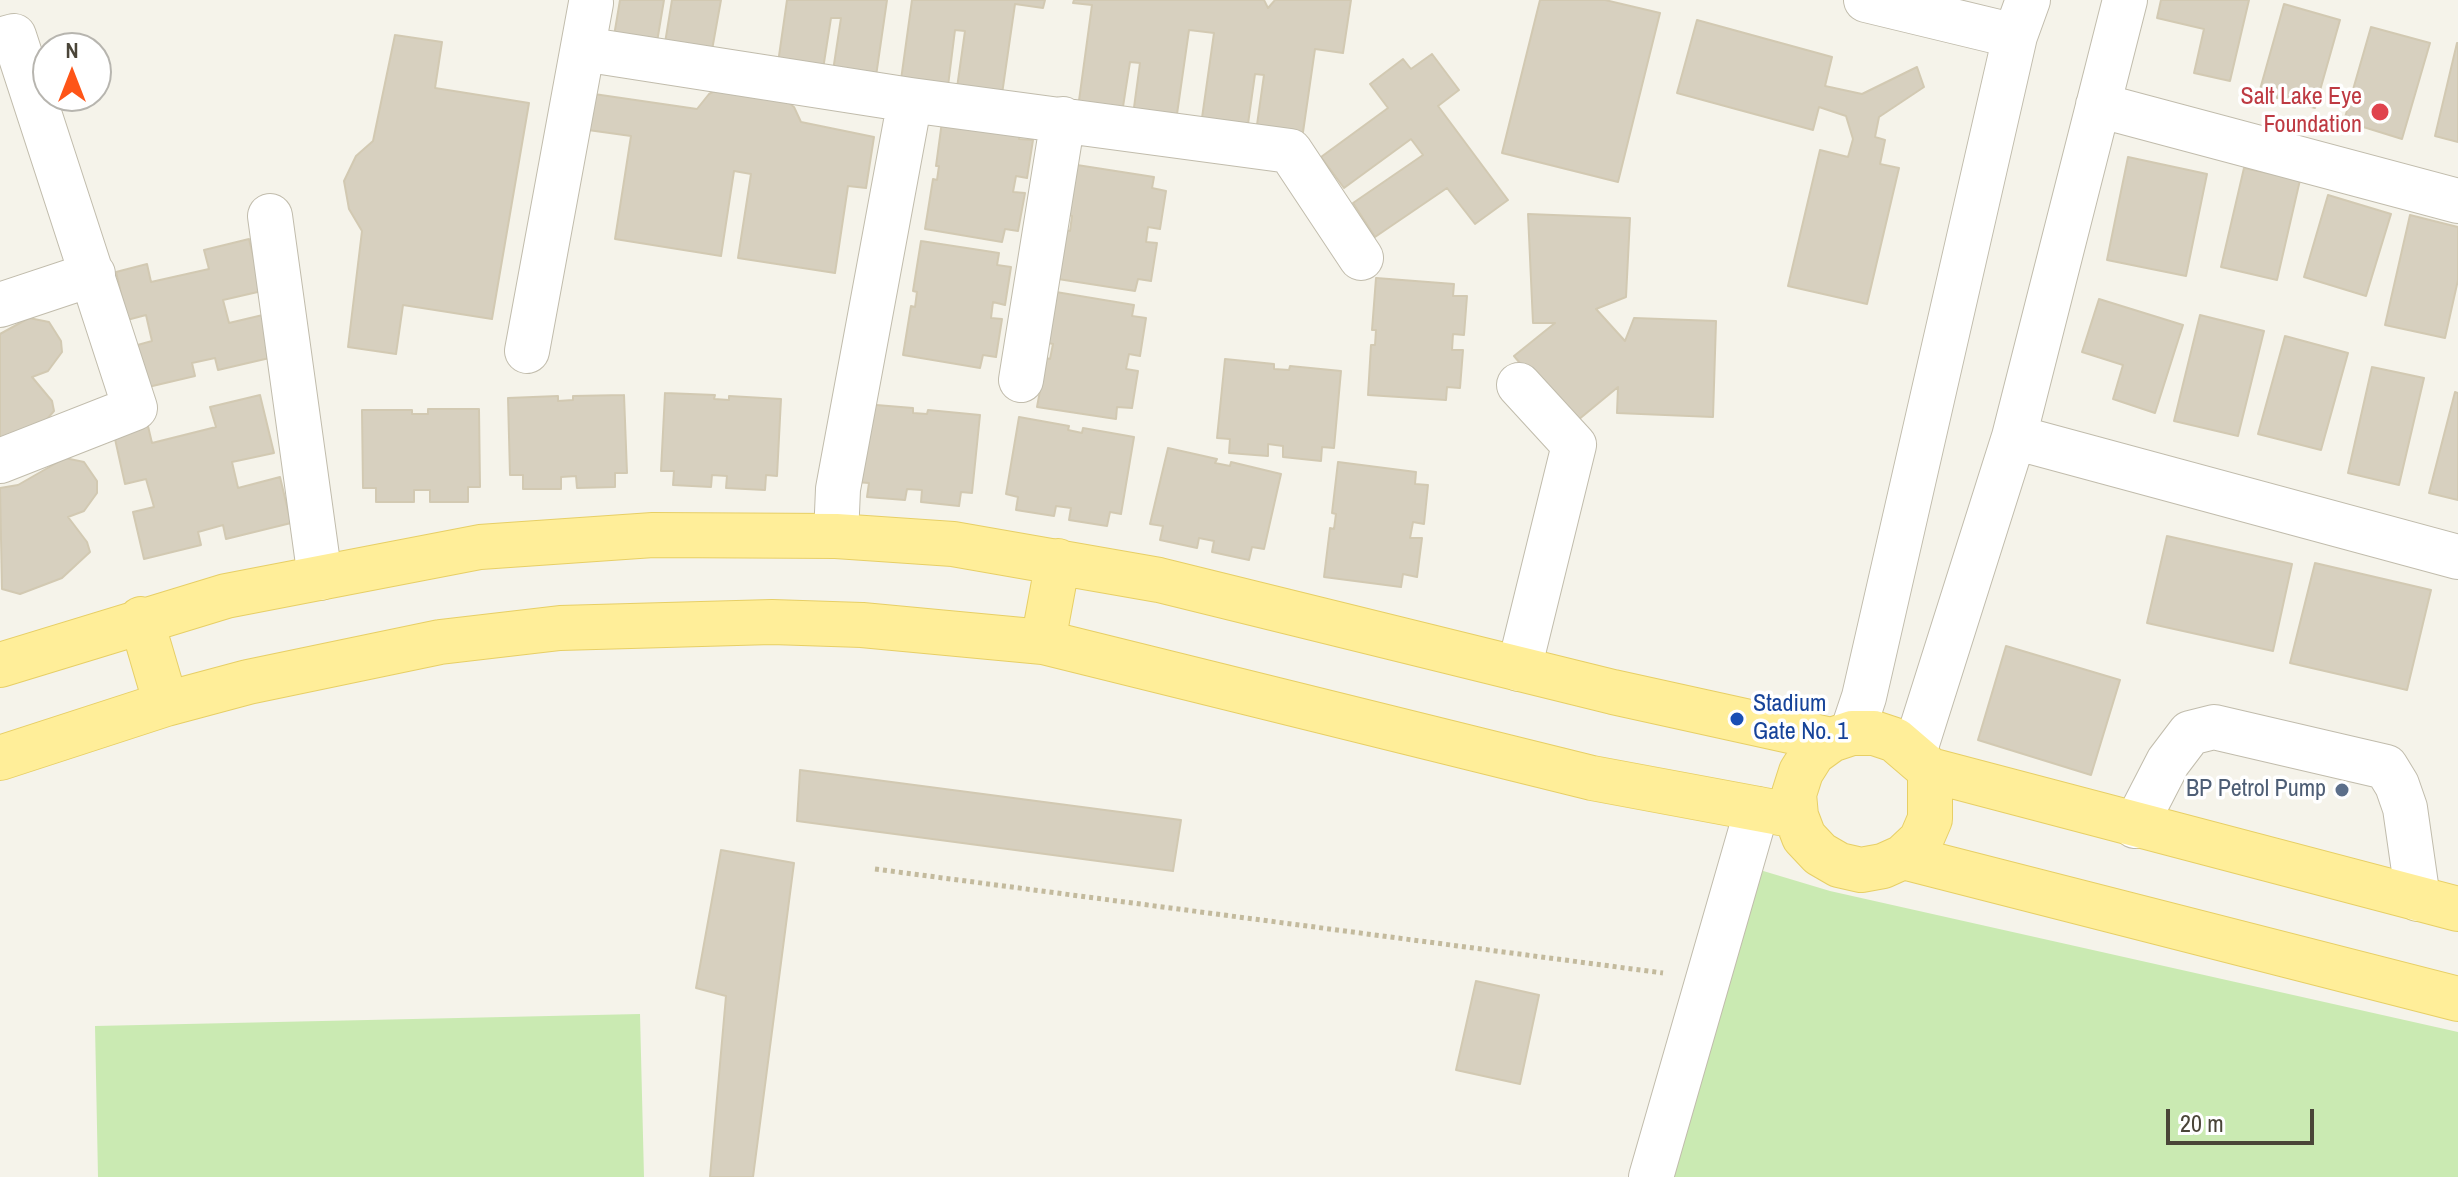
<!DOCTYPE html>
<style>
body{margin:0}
#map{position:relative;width:2458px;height:1177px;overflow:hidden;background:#f5f3ea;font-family:"Archivo Narrow",sans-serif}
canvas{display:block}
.north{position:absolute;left:32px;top:32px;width:80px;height:80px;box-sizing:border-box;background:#fff;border:2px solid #b7b5af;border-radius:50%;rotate:0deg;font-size:22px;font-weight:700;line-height:32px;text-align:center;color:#4a4538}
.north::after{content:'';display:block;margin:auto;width:28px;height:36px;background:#fe5518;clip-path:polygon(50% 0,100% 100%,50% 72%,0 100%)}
.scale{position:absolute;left:2166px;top:1109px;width:148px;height:36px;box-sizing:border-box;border:4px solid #4a4538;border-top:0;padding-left:10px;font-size:24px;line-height:28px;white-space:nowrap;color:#4a4538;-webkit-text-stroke:6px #fff;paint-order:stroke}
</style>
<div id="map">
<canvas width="2458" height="1177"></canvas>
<div class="north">N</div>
<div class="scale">20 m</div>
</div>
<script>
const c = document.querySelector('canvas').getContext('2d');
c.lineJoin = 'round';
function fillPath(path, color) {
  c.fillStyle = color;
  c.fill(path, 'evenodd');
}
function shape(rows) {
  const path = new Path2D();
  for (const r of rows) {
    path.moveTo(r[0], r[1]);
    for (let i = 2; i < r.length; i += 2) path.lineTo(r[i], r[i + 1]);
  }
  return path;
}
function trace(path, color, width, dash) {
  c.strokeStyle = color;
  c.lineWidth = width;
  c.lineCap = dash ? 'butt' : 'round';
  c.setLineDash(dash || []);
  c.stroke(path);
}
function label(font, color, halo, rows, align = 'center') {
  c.font = font + ' "Archivo Narrow",sans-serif';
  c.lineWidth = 7;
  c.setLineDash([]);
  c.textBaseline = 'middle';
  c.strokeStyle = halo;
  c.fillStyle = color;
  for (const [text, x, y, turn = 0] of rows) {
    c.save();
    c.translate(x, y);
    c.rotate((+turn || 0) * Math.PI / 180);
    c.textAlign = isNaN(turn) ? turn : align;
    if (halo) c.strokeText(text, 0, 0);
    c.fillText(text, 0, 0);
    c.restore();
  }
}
fillPath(shape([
 [1760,870,1830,891,2458,1032,2458,1177,1670,1177],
 [640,1014,644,1177,98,1177,95,1026]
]), '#caeab2');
const building = shape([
 [620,0,664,0,657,42,614,36,620,0],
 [672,0,721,0,712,50,665,43,672,0],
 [787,0,887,0,876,76,833,71,841,18,831,18,823,69,778,63,787,0],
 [912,0,1045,0,1043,8,1015,4,1002,94,957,88,965,31,955,30,948,86,901,80,912,0],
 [1074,0,1264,0,1268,8,1275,0,1351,0,1343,53,1315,49,1302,139,1256,132,1264,75,1255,74,1247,131,1201,125,1214,33,1189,30,1176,121,1133,115,1140,63,1130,62,1122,113,1078,108,1092,5,1073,3,1074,0],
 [1540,0,1605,0,1660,13,1618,182,1502,153,1540,0],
 [2161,0,2249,0,2230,81,2194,73,2204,29,2157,18,2161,0],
 [2284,4,2340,20,2315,108,2259,93,2284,4],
 [1697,20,1832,57,1825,86,1862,94,1917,67,1924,87,1879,117,1875,137,1885,140,1880,164,1899,168,1867,304,1788,286,1820,150,1848,157,1853,139,1846,116,1819,107,1813,130,1677,93,1697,20],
 [2371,27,2430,43,2402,139,2344,121,2371,27],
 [395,35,442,42,435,88,529,103,492,319,403,305,396,354,348,347,362,231,349,209,344,181,356,156,373,141,395,35],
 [2457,43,2458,43,2458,142,2435,136,2457,43],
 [1432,54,1459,90,1438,106,1508,200,1475,224,1447,188,1375,237,1353,203,1423,155,1411,139,1344,188,1321,157,1388,108,1370,84,1403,59,1411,69,1432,54],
 [722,87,784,99,794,107,801,122,874,137,866,188,848,186,835,273,738,258,751,174,734,171,721,256,615,239,631,136,588,130,594,94,697,109,709,94,722,87],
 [943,114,1021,127,1019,139,1033,140,1027,178,1016,176,1013,192,1025,193,1018,231,1005,229,1002,242,925,229,933,179,937,180,939,166,936,166,943,114],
 [2128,157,2207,174,2186,276,2107,260,2128,157],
 [1077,165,1154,177,1152,188,1166,191,1160,229,1148,227,1146,242,1157,243,1151,281,1138,279,1135,291,1058,279,1066,230,1070,231,1072,216,1069,215,1077,165],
 [2244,168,2300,180,2277,280,2221,267,2244,168],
 [2328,195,2391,214,2366,296,2304,277,2328,195],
 [1528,214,1630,218,1626,297,1596,309,1625,341,1634,318,1716,321,1713,417,1617,413,1618,387,1572,425,1514,356,1555,323,1533,323,1528,214],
 [2410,215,2458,227,2458,280,2445,338,2385,325,2410,215],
 [249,239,262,291,223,300,229,323,267,314,278,356,218,370,215,358,192,363,195,376,144,388,134,346,152,341,146,315,127,320,116,272,147,264,151,282,209,269,204,250,249,239],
 [921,241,999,253,997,265,1011,267,1005,305,993,302,991,318,1002,319,996,357,983,355,980,368,903,355,911,306,915,307,917,292,913,291,921,241],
 [1376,278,1454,284,1453,296,1467,296,1464,335,1453,334,1452,350,1463,350,1460,388,1447,387,1446,400,1368,395,1371,345,1375,345,1376,330,1372,330,1376,278],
 [1056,292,1134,305,1132,316,1146,318,1140,356,1129,354,1126,369,1138,371,1132,408,1117,407,1116,419,1037,407,1046,358,1050,359,1053,344,1048,343,1056,292],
 [2099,299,2183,325,2155,413,2113,399,2123,365,2082,352,2099,299],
 [2200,315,2264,331,2238,436,2174,421,2200,315],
 [29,318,49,322,61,341,62,352,48,371,32,377,52,401,54,411,42,425,0,448,0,334,29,318],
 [2285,336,2348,353,2321,450,2258,434,2285,336],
 [1225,359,1274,364,1274,369,1289,370,1290,366,1341,371,1334,448,1322,447,1321,461,1283,457,1283,446,1268,444,1268,456,1229,453,1230,439,1217,438,1225,359],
 [2372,367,2424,378,2399,485,2348,473,2372,367],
 [2455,392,2458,393,2458,500,2429,493,2455,392],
 [665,393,715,395,714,399,729,400,729,396,781,399,777,476,766,475,765,490,726,488,727,476,712,475,711,487,673,485,674,471,661,471,665,393],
 [260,395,274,453,232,462,238,488,280,477,291,523,226,539,223,525,198,532,201,545,144,559,133,512,154,507,146,479,125,484,113,430,147,422,152,443,216,427,210,407,260,395],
 [624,395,627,473,615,473,615,487,577,488,576,476,561,477,561,489,523,489,523,475,510,475,508,398,558,396,558,401,573,400,573,396,624,395],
 [864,404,913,408,913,413,927,414,928,410,980,415,972,493,961,492,959,506,921,502,922,490,907,489,905,500,867,497,869,483,856,482,864,404],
 [428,409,479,409,480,487,468,487,468,502,430,502,430,490,414,490,414,502,376,502,376,488,363,488,362,410,412,410,412,414,428,414,428,409],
 [1019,417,1069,426,1068,430,1082,433,1083,428,1134,437,1121,514,1110,512,1107,526,1069,520,1071,508,1056,506,1054,516,1016,510,1018,497,1006,494,1019,417],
 [1168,448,1217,459,1215,463,1230,466,1231,462,1281,474,1264,549,1252,547,1249,560,1212,552,1214,541,1199,538,1197,548,1160,540,1163,526,1150,524,1168,448],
 [65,458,84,462,97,481,97,493,84,511,68,517,87,542,90,552,62,578,20,594,2,589,0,488,18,485,65,458],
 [1338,462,1416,472,1415,484,1428,485,1424,524,1413,522,1410,538,1422,538,1417,577,1403,574,1401,587,1324,577,1330,528,1334,529,1336,514,1332,513,1338,462],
 [2167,536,2292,564,2273,651,2147,623,2167,536],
 [2315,563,2431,590,2407,690,2290,663,2315,563],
 [2006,646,2120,680,2091,775,1978,740,2006,646],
 [800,770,1181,820,1173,871,797,821,800,770],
 [721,850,794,863,753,1177,710,1177,726,996,696,988,721,850],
 [1476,981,1539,995,1520,1084,1456,1070,1476,981]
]);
fillPath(building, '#d7d0bf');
trace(building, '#d2c9b2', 2);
const minor = shape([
 [1866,0,2015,36],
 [0,40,14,36,135,408,0,461],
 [583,49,910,100,1290,151,1361,258],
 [2098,105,2458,201],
 [270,216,320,578],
 [0,305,93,274],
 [527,351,591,3],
 [1021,380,1063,119],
 [1519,385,1574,445,1519,669],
 [2014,437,2458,557],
 [836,536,838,489,910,100],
 [1852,733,1864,697,2015,36,2028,0],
 [1914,753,2014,437,2125,0],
 [2135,826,2168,762,2190,733,2214,727,2386,767,2397,785,2405,808,2418,899],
 [1651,1177,1757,809]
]);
const major = shape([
 [141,619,166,704],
 [1043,642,1058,561],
 [0,665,226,596,480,547,653,535,836,536,953,544,1159,580,1613,692,1831,740],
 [0,758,166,704,248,682,440,642,560,628,772,622,862,625,1043,642,1592,778,1796,816],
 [1930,770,1930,819,1921,840,1903,857,1883,866,1861,870,1839,865,1820,854,1804,837,1796,816,1794,794,1801,772,1813,753,1831,740,1852,733,1874,733,1895,740,1930,770,2458,909],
 [1903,857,2458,999]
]);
trace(minor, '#c1bcac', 46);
trace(major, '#e7cf66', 46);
trace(shape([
 [875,869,1663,973]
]), '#c3ba9d', 5, [4, 4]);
trace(minor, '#fff', 44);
trace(major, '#fe9', 44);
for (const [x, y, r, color] of [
 [2380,112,10,"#e0444e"],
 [1737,719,8,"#1a4fb4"],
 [2342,790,8,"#5c6f8a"]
]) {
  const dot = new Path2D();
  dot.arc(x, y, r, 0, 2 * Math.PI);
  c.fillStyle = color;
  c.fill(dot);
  trace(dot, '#fff', 3);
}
label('24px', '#be3a42', '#fff', [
 ["Salt Lake Eye",2362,98],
 ["Foundation",2362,126]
], 'right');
label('24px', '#164399', '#fff', [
 ["Stadium",1753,705],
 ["Gate No. 1",1753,733]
], 'left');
label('24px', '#4e5e75', '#fff', [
 ["BP Petrol Pump",2326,790]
], 'right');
</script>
